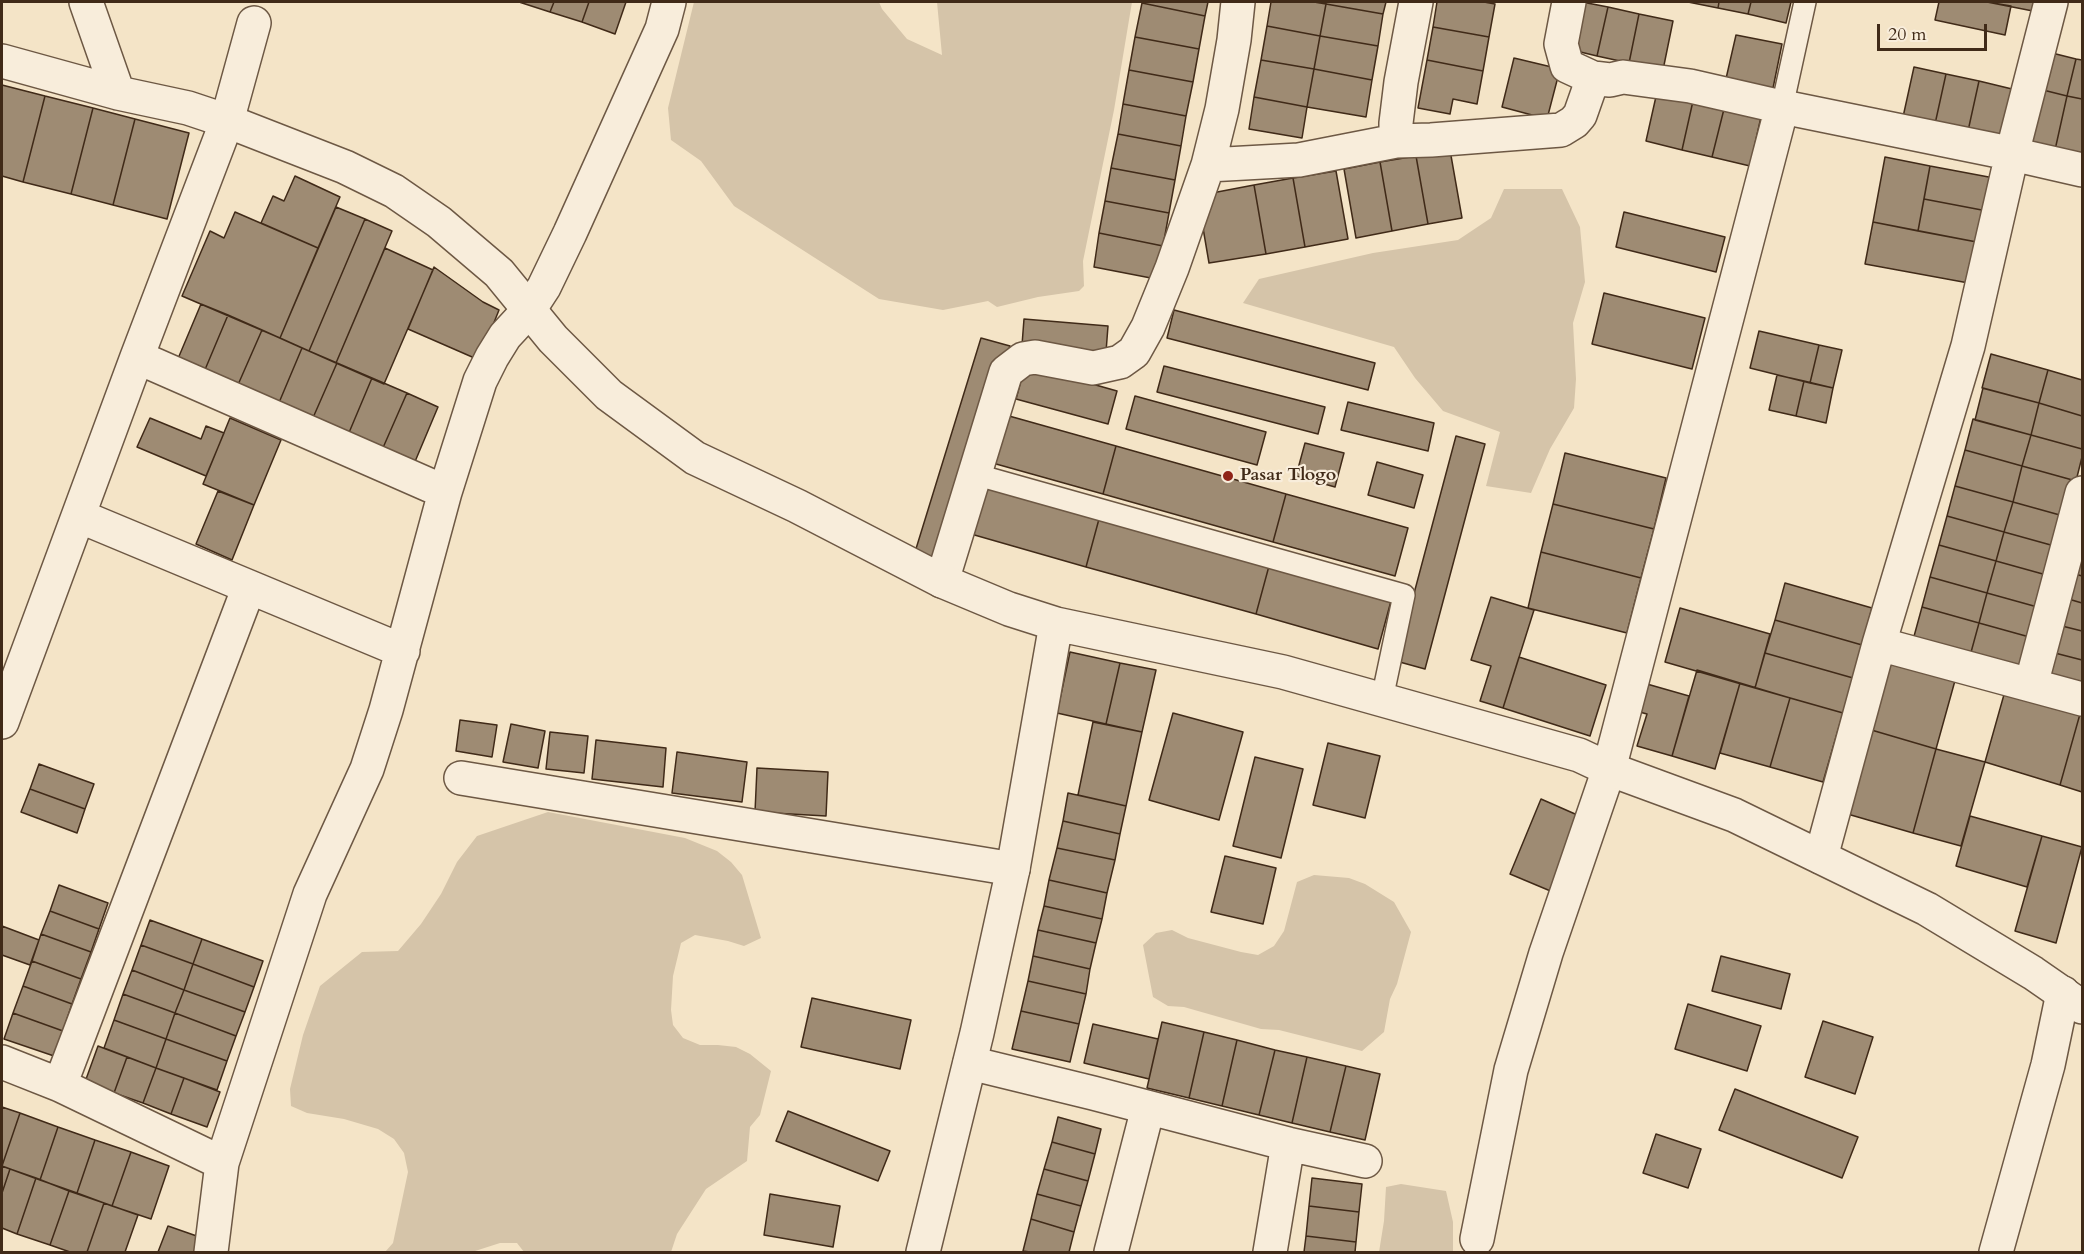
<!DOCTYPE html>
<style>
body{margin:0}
#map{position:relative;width:2084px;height:1254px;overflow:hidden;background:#f4e4c7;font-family:Cardo,serif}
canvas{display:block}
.frame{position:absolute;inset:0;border:3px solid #402a18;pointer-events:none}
.scale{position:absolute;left:1877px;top:24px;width:110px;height:27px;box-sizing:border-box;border:3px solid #402a18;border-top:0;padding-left:8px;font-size:18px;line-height:21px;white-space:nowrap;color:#402a18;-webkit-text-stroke:4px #f8eddb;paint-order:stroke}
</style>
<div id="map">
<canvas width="2084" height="1254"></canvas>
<div class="frame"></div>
<div class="scale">20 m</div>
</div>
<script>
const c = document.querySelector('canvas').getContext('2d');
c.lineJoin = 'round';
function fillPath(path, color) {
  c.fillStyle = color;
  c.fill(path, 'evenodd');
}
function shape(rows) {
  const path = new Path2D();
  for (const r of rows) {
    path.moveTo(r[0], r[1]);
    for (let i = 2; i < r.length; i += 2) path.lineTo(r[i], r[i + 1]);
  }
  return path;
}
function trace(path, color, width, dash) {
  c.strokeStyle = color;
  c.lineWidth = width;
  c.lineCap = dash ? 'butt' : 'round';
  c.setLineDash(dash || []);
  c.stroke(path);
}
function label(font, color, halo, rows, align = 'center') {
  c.font = font + ' Cardo,serif';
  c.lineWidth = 4.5;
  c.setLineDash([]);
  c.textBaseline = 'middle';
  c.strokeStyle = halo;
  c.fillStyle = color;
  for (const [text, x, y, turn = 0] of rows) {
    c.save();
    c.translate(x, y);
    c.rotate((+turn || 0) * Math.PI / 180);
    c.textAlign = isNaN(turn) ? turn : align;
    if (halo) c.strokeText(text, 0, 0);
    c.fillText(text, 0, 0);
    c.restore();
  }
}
fillPath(shape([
 [694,2,879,2,882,9,907,39,942,55,937,2,1132,2,1114,110,1083,261,1084,286,1079,291,1038,297,997,307,988,301,943,310,879,299,734,206,701,161,671,140,668,108],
 [1504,189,1562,189,1580,227,1585,282,1573,323,1576,379,1574,408,1550,449,1531,493,1486,486,1500,432,1443,411,1415,378,1394,347,1243,303,1259,279,1373,253,1458,240,1491,218],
 [548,812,685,838,717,851,731,862,742,875,761,938,744,946,728,941,695,935,681,943,673,976,671,1010,673,1025,683,1038,700,1045,718,1045,736,1047,750,1054,771,1071,760,1115,750,1127,747,1161,706,1189,677,1234,671,1252,524,1252,517,1243,500,1243,472,1252,385,1252,393,1243,408,1172,404,1153,394,1139,378,1129,344,1119,307,1113,291,1106,290,1089,303,1035,320,986,362,952,398,951,421,924,441,894,457,862,477,836],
 [1314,875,1349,878,1365,884,1394,902,1411,932,1397,984,1390,999,1384,1032,1362,1051,1279,1030,1261,1029,1184,1007,1168,1006,1153,997,1143,945,1156,933,1172,930,1188,938,1241,952,1258,955,1274,946,1284,931,1297,882],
 [1401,1184,1446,1191,1453,1222,1453,1252,1379,1252,1384,1221,1386,1187]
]), '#d5c4a9');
const building = shape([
 [519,2,554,2,550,12,519,2],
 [554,2,589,2,582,22,550,12,554,2],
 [589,2,626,2,615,34,582,22,589,2],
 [1142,2,1208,2,1205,16,1142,3,1142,2],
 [1271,2,1314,2,1326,4,1320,36,1267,26,1271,2],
 [1326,2,1386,2,1383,14,1326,4,1326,2],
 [1437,2,1484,2,1495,4,1489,37,1433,27,1437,2],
 [1582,2,1608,7,1597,56,1568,49,1582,2],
 [1688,2,1719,2,1718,8,1688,2],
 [1719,2,1751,2,1748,14,1718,8,1719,2],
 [1751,2,1791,2,1786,23,1748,14,1751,2],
 [1939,2,1987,2,2011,6,2005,35,1935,20,1939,2],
 [1987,2,2040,2,2038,12,1987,2],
 [1142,3,1205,16,1199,49,1135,37,1142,3],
 [1326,4,1383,14,1378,46,1320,36,1326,4],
 [1608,7,1639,14,1629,63,1597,56,1608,7],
 [1639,14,1673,21,1663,70,1629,63,1639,14],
 [1267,26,1320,36,1314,69,1261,60,1267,26],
 [1433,27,1489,37,1483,71,1427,60,1433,27],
 [1736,35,1782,44,1772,93,1725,83,1736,35],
 [1320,36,1378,46,1372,80,1314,69,1320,36],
 [1135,37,1199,49,1193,82,1129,70,1135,37],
 [2048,52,2076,59,2067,96,2039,89,2048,52],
 [1514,58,1560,69,1547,119,1502,107,1514,58],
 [2076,59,2082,60,2082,99,2067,96,2076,59],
 [1261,60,1314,69,1307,107,1254,97,1261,60],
 [1427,60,1483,71,1477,104,1453,99,1450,114,1418,108,1427,60],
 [1914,67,1946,74,1935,124,1903,117,1914,67],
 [1314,69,1372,80,1366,117,1307,107,1314,69],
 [1129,70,1193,82,1186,116,1123,104,1129,70],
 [1946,74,1979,81,1968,131,1935,124,1946,74],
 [1979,81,2012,89,2002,139,1968,131,1979,81],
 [2,85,45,96,23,182,2,176,2,85],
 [2039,89,2067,96,2055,150,2026,142,2039,89],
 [1657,92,1693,101,1682,150,1646,141,1657,92],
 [45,96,93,108,71,194,23,182,45,96],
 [2067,96,2082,99,2082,156,2055,150,2067,96],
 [1254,97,1307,107,1302,138,1249,129,1254,97],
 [1693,101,1724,109,1712,157,1682,150,1693,101],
 [1123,104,1186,116,1181,146,1118,134,1123,104],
 [93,108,135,119,113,205,71,194,93,108],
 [1724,109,1761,117,1750,166,1712,157,1724,109],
 [135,119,189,133,167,219,113,205,135,119],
 [1118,134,1181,146,1175,180,1111,168,1118,134],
 [1450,150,1462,218,1428,224,1416,156,1450,150],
 [1416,156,1428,224,1392,231,1380,162,1416,156],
 [1885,157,1930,166,1918,231,1873,222,1885,157],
 [1380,162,1392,231,1356,238,1344,169,1380,162],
 [1930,166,1994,178,1987,211,1924,199,1930,166],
 [1111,168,1175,180,1169,213,1105,201,1111,168],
 [1336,171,1348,239,1305,247,1293,178,1336,171],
 [295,176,340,197,318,248,261,223,273,196,284,201,295,176],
 [1293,178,1305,247,1266,254,1254,185,1293,178],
 [1254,185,1266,254,1209,263,1202,222,1212,193,1254,185],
 [1924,199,1987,211,1982,243,1918,231,1924,199],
 [1105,201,1169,213,1163,246,1099,233,1105,201],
 [336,207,365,219,309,351,280,338,336,207],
 [235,212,318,248,280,338,182,296,210,231,224,238,235,212],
 [1624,212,1725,237,1716,272,1616,247,1624,212],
 [365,219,392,231,336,363,309,351,365,219],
 [1873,222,1982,243,1974,284,1865,264,1873,222],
 [1099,233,1163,246,1156,279,1094,267,1099,233],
 [385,248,433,270,384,384,336,363,385,248],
 [434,267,483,302,499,310,479,360,408,329,434,267],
 [1604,293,1705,318,1692,369,1592,344,1604,293],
 [201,304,228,315,204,372,177,361,201,304],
 [1174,310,1375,363,1368,390,1167,338,1174,310],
 [228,315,262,330,237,387,204,372,228,315],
 [1024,319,1108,326,1106,352,1022,345,1024,319],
 [262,330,302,348,278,405,237,387,262,330],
 [1759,331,1819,345,1810,383,1750,368,1759,331],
 [981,338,1010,346,943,561,915,552,981,338],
 [1819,345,1842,350,1833,388,1810,383,1819,345],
 [302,348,337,363,312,420,278,405,302,348],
 [1991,354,2048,370,2039,403,1982,388,1991,354],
 [337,363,372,378,348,435,312,420,337,363],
 [1025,365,1117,391,1108,424,1016,399,1025,365],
 [1164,366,1325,407,1318,434,1157,392,1164,366],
 [2048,370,2082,380,2082,416,2039,403,2048,370],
 [1777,375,1804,381,1796,416,1769,410,1777,375],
 [372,378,407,393,382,450,348,435,372,378],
 [1804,381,1833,388,1826,423,1796,416,1804,381],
 [1983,388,2039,403,2031,435,1975,420,1983,388],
 [407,393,438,407,414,464,382,450,407,393],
 [1135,396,1266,432,1257,465,1126,429,1135,396],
 [1348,402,1434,423,1428,451,1341,430,1348,402],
 [2039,403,2082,416,2082,449,2031,435,2039,403],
 [1002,414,1116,446,1103,494,989,462,1002,414],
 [150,418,201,439,206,426,224,433,206,476,137,447,150,418],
 [230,418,281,440,254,505,203,484,230,418],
 [1973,419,2031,435,2022,466,1965,450,1973,419],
 [2031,435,2082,449,2082,457,2076,481,2022,466,2031,435],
 [1456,436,1485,444,1425,669,1396,661,1456,436],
 [1305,443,1344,453,1335,487,1296,476,1305,443],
 [1116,446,1286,494,1273,542,1103,494,1116,446],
 [1965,450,2022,466,2013,502,1955,486,1965,450],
 [1565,453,1666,478,1654,529,1553,504,1565,453],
 [1377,462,1423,475,1414,508,1368,495,1377,462],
 [2022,466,2076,481,2067,517,2013,502,2022,466],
 [1955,486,2013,502,2004,532,1947,516,1955,486],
 [984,487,1099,519,1086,567,971,534,984,487],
 [218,491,254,505,232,560,196,544,218,491],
 [1286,494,1408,528,1395,576,1273,542,1286,494],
 [2013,502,2067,517,2058,547,2004,532,2013,502],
 [1553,504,1654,529,1641,578,1541,552,1553,504],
 [1947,516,2004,532,1996,561,1939,545,1947,516],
 [1099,519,1269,566,1256,614,1086,567,1099,519],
 [2004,532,2058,547,2050,576,1996,561,2004,532],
 [1939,545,1996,561,1987,593,1930,577,1939,545],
 [2082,547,2082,576,2072,573,2082,547],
 [1541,552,1641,578,1627,633,1528,608,1541,552],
 [1996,561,2050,576,2041,608,1987,593,1996,561],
 [1269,566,1391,601,1378,649,1256,614,1269,566],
 [2072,573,2082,576,2082,603,2065,598,2072,573],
 [1930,577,1987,593,1979,623,1922,607,1930,577],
 [1785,583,1872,608,1862,645,1775,620,1785,583],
 [1987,593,2041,608,2033,638,1979,623,1987,593],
 [1491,597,1534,610,1503,708,1480,701,1491,666,1471,660,1491,597],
 [2065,598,2082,603,2082,631,2058,625,2065,598],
 [1922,607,1979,623,1970,656,1913,640,1922,607],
 [1680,608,1770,634,1755,688,1665,662,1680,608],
 [1775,620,1862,645,1853,678,1765,653,1775,620],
 [1979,623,2033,638,2024,671,1970,656,1979,623],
 [2058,625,2082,631,2082,660,2051,652,2058,625],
 [1070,652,1120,663,1106,724,1057,713,1070,652],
 [2051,652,2082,660,2082,688,2044,678,2051,652],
 [1765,653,1853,678,1843,713,1755,688,1765,653],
 [1519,657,1606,685,1590,736,1503,708,1519,657],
 [1887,658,1956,677,1936,749,1868,729,1887,658],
 [1120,663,1156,670,1142,732,1106,724,1120,663],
 [1697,670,1740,683,1715,769,1672,756,1697,670],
 [1640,682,1689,696,1672,756,1637,746,1647,714,1632,710,1640,682],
 [1740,683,1790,698,1770,767,1720,753,1740,683],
 [2005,691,2080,714,2060,785,1985,762,2005,691],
 [1790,698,1843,713,1823,782,1770,767,1790,698],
 [1173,713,1243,732,1219,820,1149,800,1173,713],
 [2080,714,2082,715,2082,792,2060,785,2080,714],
 [460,720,497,725,492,757,456,751,460,720],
 [1093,722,1142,732,1126,806,1078,795,1093,722],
 [511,724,545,731,538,768,503,762,511,724],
 [1868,729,1936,749,1913,833,1844,813,1868,729],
 [550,732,588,736,584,773,546,769,550,732],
 [596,740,666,748,663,787,592,779,596,740],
 [1328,743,1380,756,1365,818,1313,805,1328,743],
 [1936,749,1985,762,1961,846,1913,833,1936,749],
 [677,752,747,762,742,802,672,793,677,752],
 [1255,757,1303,769,1281,858,1233,846,1255,757],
 [39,764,94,784,85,809,30,789,39,764],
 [757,768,828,772,826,816,755,812,757,768],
 [30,789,85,809,77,833,21,812,30,789],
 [1068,793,1126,806,1120,834,1063,821,1068,793],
 [1541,799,1591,821,1560,895,1510,874,1541,799],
 [1970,816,2042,836,2027,887,1956,866,1970,816],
 [1063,821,1120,834,1115,860,1057,848,1063,821],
 [2042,836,2082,847,2056,943,2015,931,2042,836],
 [1057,848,1115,860,1107,893,1049,880,1057,848],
 [1225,856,1276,868,1263,924,1211,912,1225,856],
 [1049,880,1107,893,1102,919,1044,906,1049,880],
 [59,885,108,903,99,929,50,911,59,885],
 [1044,906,1102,919,1096,943,1038,930,1044,906],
 [50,911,99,929,91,952,41,934,50,911],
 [150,920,202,939,193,964,141,945,150,920],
 [2,926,39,940,30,965,2,955,2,926],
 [1038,930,1096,943,1090,969,1033,956,1038,930],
 [41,934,91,952,81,979,32,961,41,934],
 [202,939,263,961,254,987,193,964,202,939],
 [141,945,193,964,184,990,132,970,141,945],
 [1033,956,1090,969,1086,994,1028,981,1033,956],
 [1721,956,1790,974,1781,1009,1712,991,1721,956],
 [32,961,81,979,72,1004,23,986,32,961],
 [193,964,254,987,245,1012,184,990,193,964],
 [132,970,184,990,175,1013,123,994,132,970],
 [1028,981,1086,994,1079,1024,1021,1011,1028,981],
 [23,986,72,1004,63,1031,13,1013,23,986],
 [184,990,245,1012,236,1036,175,1013,184,990],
 [123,994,175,1013,166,1039,114,1020,123,994],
 [812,998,911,1020,900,1069,801,1047,812,998],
 [1688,1004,1761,1026,1747,1071,1675,1049,1688,1004],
 [1021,1011,1079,1024,1070,1062,1012,1049,1021,1011],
 [13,1013,63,1031,54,1056,4,1039,13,1013],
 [175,1013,236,1036,227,1061,166,1039,175,1013],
 [114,1020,166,1039,156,1068,104,1048,114,1020],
 [1823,1021,1873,1037,1855,1094,1805,1077,1823,1021],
 [1162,1022,1204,1032,1189,1098,1147,1088,1162,1022],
 [1093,1024,1158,1039,1149,1079,1084,1063,1093,1024],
 [1204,1032,1237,1040,1222,1106,1189,1098,1204,1032],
 [166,1039,227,1061,217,1090,156,1068,166,1039],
 [1237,1040,1275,1050,1259,1115,1222,1106,1237,1040],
 [98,1046,127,1057,114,1093,85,1082,98,1046],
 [1275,1050,1307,1057,1292,1123,1259,1115,1275,1050],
 [127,1057,156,1068,143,1103,114,1093,127,1057],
 [1307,1057,1346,1066,1330,1132,1292,1123,1307,1057],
 [1346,1066,1380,1074,1365,1140,1330,1132,1346,1066],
 [156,1068,184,1078,171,1114,143,1103,156,1068],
 [184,1078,220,1092,207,1127,171,1114,184,1078],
 [1735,1089,1858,1137,1842,1178,1719,1130,1735,1089],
 [2,1107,20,1113,2,1166,2,1107],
 [788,1111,890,1151,878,1181,776,1141,788,1111],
 [20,1113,58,1127,40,1180,2,1166,20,1113],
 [1058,1117,1101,1129,1095,1154,1052,1142,1058,1117],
 [58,1127,95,1140,77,1193,40,1180,58,1127],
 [1656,1134,1701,1149,1688,1188,1643,1173,1656,1134],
 [95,1140,131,1152,112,1206,77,1193,95,1140],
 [1052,1142,1095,1154,1088,1181,1044,1169,1052,1142],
 [131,1152,169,1166,151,1219,112,1206,131,1152],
 [2,1166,10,1169,2,1193,2,1166],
 [10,1169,36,1178,17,1234,2,1228,2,1193,10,1169],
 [1044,1169,1088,1181,1081,1206,1037,1194,1044,1169],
 [36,1178,69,1191,50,1245,17,1234,36,1178],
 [1312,1178,1362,1184,1359,1212,1309,1206,1312,1178],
 [69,1191,104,1203,87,1252,70,1252,50,1245,69,1191],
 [770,1194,840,1206,833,1247,764,1235,770,1194],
 [1037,1194,1081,1206,1074,1232,1031,1219,1037,1194],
 [104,1203,138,1215,125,1252,87,1252,104,1203],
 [1309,1206,1359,1212,1356,1242,1306,1236,1309,1206],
 [1031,1219,1074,1232,1069,1252,1030,1252,1023,1251,1031,1219],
 [168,1226,211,1241,207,1252,158,1252,168,1226],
 [1306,1236,1356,1242,1355,1252,1304,1252,1306,1236]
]);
fillPath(building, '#9e8b73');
trace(building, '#402a18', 1.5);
const service = shape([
 [1782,107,1805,2],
 [988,478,1404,595,1382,699]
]);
const minor = shape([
 [1569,2,1561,44,1567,66,1593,78],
 [1396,141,1431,140,1561,130,1574,122,1580,115,1593,78,1610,80,1623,77,1690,86,1773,105,1999,151,2082,170],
 [1208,165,1299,160,1396,141,1396,123,1401,82,1416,2],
 [137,357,445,492],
 [79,516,403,651],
 [942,581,1006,372,1023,359,1035,357,1093,368,1120,362,1134,352,1148,327,1172,268,1208,165,1222,109,1234,40,1238,2],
 [1879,644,2082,699],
 [2031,685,2082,493],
 [2,722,137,357,227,121,254,23],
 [461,778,1013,869],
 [1821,857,1879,644,1968,346,2012,154,2051,2],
 [2,1062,60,1085,222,1163],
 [970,1063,1093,1093,1288,1144,1270,1252],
 [60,1085,249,587],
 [1288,1144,1365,1161],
 [1477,1239,1511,1070,1546,953,1609,769,1782,107],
 [211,1252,222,1163,310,894,367,769,386,710,445,492,480,381,492,357,505,336,529,310,544,287,570,233,662,29,669,2],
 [1111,1252,1148,1108],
 [1996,1252,2048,1065,2063,993]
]);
const tertiary = shape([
 [86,2,118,93],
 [2,61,118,93,188,108,227,121,345,167,394,191,439,222,499,273,553,339,609,395,695,458,797,506,942,581,1009,609,1056,624,1283,672,1579,755,1609,769,1734,815,1927,909,2033,973,2082,1007],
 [923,1252,977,1033,1013,869,1056,624]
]);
trace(service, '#6d5844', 24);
trace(minor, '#6d5844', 36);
trace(tertiary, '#6d5844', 36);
trace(service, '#f8eddb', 21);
trace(minor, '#f8eddb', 33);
trace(tertiary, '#f8eddb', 33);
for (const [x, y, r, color] of [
 [1228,476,6,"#8f2418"]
]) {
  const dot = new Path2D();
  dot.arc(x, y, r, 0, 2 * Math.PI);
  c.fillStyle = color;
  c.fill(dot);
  trace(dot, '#f8eddb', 2);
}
label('bold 18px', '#402a18', '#f8eddb', [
 ["Pasar Tlogo",1240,476]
], 'left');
</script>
